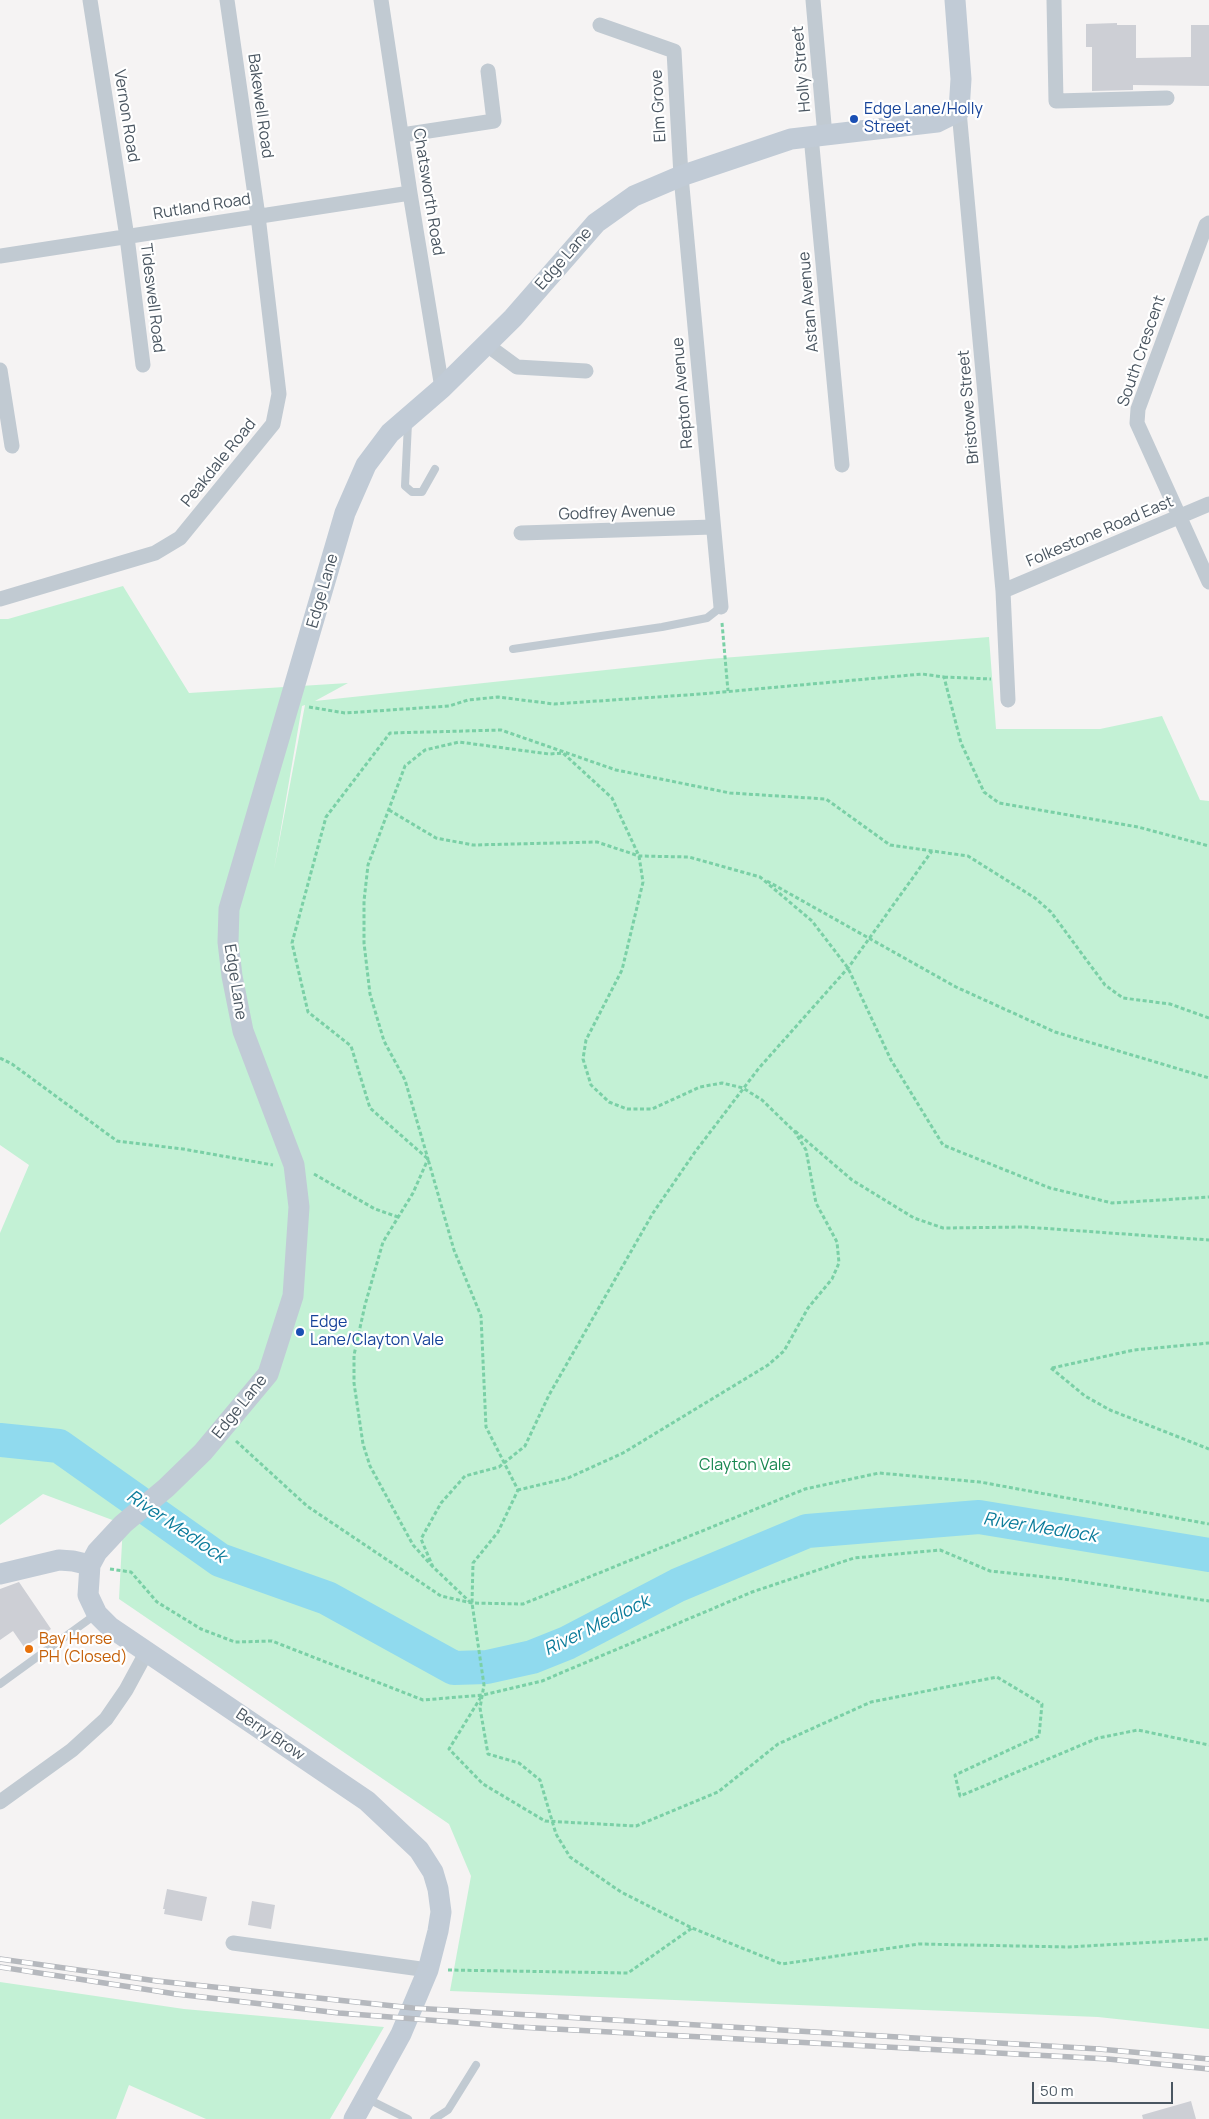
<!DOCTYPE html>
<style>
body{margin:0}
#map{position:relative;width:1209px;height:2119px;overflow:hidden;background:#f5f3f3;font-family:Manrope,sans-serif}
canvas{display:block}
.scale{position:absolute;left:1032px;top:2082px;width:141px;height:22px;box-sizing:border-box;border:2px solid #4a5661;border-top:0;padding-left:6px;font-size:15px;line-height:18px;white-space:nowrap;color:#4a5661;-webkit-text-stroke:4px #fff;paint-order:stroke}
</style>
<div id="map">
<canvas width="1209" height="2119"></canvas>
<div class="scale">50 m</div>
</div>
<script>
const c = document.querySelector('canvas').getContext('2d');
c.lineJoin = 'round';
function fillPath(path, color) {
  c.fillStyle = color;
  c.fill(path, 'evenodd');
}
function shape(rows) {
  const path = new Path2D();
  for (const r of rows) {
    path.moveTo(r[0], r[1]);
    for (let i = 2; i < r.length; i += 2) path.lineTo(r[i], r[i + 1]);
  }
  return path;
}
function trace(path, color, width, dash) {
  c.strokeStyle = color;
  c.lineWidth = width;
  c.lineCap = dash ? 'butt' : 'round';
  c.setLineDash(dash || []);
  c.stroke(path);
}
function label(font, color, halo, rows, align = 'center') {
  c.font = font + ' Manrope,sans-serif';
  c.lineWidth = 4.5;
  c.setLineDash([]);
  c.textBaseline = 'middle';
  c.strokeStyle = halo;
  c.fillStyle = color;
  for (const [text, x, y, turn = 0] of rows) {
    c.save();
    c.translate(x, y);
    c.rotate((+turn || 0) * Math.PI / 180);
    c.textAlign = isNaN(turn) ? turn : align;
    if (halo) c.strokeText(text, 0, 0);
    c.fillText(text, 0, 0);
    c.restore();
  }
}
fillPath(shape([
 [123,586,189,693,348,683,315,701,709,659,989,637,996,729,1100,729,1162,716,1200,800,1209,801,1209,2029,1098,2017,450,1991,471,1876,449,1824,119,1599,123,1524,43,1494,0,1525,0,1233,29,1165,0,1145,0,619,8,619],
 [305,705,274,869,302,706],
 [0,1982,184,2009,384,2027,330,2119,206,2119,129,2085,116,2119,0,2119]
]), '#c3f1d5');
trace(shape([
 [0,1440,59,1446,220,1560,327,1598,454,1668,487,1667,532,1657,567,1643,678,1585,807,1531,979,1517,1209,1555]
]), '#90daee', 34);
fillPath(shape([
 [1117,23,1117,25,1136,25,1136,58,1191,57,1191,25,1209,25,1209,86,1133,85,1133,90,1092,91,1092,47,1086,47,1086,24],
 [19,1582,51,1629,24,1647,13,1631,0,1640,0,1589],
 [167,1889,207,1897,202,1921,164,1914,165,1909,163,1909],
 [252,1901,275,1905,271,1929,248,1925],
 [1191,2101,1196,2119,1143,2119,1142,2115]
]), '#cdcfd5');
trace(shape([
 [722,623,728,691],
 [944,677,991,679],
 [309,707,345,713,449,706,468,700,498,697,554,704,701,694,922,674,944,677,961,743,984,792,999,803,1138,827,1209,846],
 [389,810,436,838,473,845,597,842,639,856,689,857,760,877,812,921,848,968,891,1060,943,1145,1050,1188,1112,1203,1209,1197],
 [767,881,956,987,1055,1032,1209,1078],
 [1209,1018,1170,1004,1123,998,1105,985,1051,912,1035,898,968,856,890,845,826,799,730,793,616,770,501,730,390,733,326,817,292,943,308,1012,351,1046,370,1108,428,1159,454,1250,481,1316,486,1427,518,1490,498,1532,473,1563,472,1603,484,1685,480,1708,488,1754,519,1763,540,1780,556,1834,570,1857,621,1892,692,1928,782,1964,919,1944,1069,1947,1209,1939],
 [0,1058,12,1064,117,1141,183,1149,273,1165],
 [795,1131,852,1180,914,1218,943,1228,1025,1227,1209,1240],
 [314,1174,375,1209,398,1217],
 [1051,1368,1085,1396,1110,1410,1209,1449],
 [1052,1368,1134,1350,1209,1343],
 [236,1441,307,1506,441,1596,472,1603,523,1604,805,1489,879,1473,980,1482,1209,1524],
 [433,1567,413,1545,370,1466,363,1444,354,1383,354,1355,365,1305,383,1242,413,1193,428,1159,405,1080,384,1041,370,994,364,943,364,901,368,865,405,766,425,750,459,742,549,754,563,753,612,798,639,856,643,882,622,970,586,1040,583,1059,591,1085,609,1102,627,1109,652,1109,700,1087,722,1083,743,1088,762,1100,795,1132,806,1150,816,1203,837,1242,839,1263,832,1279,808,1308,784,1351,768,1365,623,1453,568,1478,518,1490],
 [110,1569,131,1572,157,1602,201,1629,235,1642,272,1641,423,1700,483,1695,542,1681,752,1592,854,1558,940,1550,990,1571,1064,1579,1209,1601],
 [471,1603,433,1567,421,1539,441,1503,465,1476,499,1467,525,1446,549,1395,653,1213,695,1152,759,1068,848,968,932,851],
 [481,1697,449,1749,483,1784,545,1821,636,1826,718,1792,778,1744,871,1702,997,1677,1042,1704,1039,1736,955,1775,960,1796,1098,1738,1138,1730,1209,1745],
 [448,1970,628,1973,692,1928]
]), '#7ad0a6', 3, [4, 2.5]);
trace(shape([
 [408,423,405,486,412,492,422,492,435,469],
 [513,649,662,627,707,618,721,607],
 [0,1684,95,1615],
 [368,2099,408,2119],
 [434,2119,448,2110,476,2065]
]), '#c1cad2', 8);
trace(shape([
 [90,0,127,237,143,365],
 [381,0,410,193,442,388],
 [813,0,825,136],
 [1054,0,1056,101,1167,98],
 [600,25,674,51,681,176,721,607],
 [959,111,1003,591,1008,700],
 [402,135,494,121,488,71],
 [811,136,842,465],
 [1209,223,1206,225,1138,409,1137,423,1209,582],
 [0,256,410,193],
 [487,345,517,367,586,371],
 [0,370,12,446],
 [521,533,713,527],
 [1003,591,1209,504],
 [0,599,155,553,180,538,273,424,279,394,258,216,227,0],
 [0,1802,72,1750,106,1719,126,1690,146,1653],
 [233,1943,428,1970]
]), '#c1cad2', 15);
trace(shape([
 [0,1574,59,1560,73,1561,90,1565],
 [354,2119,401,2034,428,1970,438,1931,441,1912,438,1889,433,1872,419,1850,367,1801,110,1627,97,1614,88,1595,90,1565,97,1552,123,1524,166,1488,203,1452,268,1374,293,1296,299,1207,294,1165,243,1031,232,976,228,942,229,909,345,513,366,465,390,433,442,388,513,318,596,223,634,196,681,176,791,139,937,122,959,111,961,79,955,0]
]), '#c1cbd6', 21);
const rail = shape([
 [0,1959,157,1981,413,2008,1099,2049,1209,2059],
 [0,1967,176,1994,339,2013,518,2027,1108,2059,1209,2069]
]);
trace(rail, '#b5b8bd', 5.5);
trace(rail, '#fff', 4, [11]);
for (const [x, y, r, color] of [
 [854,119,5,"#1a4fb4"],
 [300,1332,5,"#1a4fb4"],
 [29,1649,5,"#e8710a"]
]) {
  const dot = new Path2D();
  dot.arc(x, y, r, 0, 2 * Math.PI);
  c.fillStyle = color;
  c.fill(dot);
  trace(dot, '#fff', 2);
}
label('16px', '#4a5661', '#fff', [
 ["Holly Street",802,69,-95],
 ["Bakewell Road",260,106,82],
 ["Elm Grove",659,106,-93],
 ["Vernon Road",126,116,81],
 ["Chatsworth Road",428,192,81],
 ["Rutland Road",202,207,-9],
 ["Edge Lane",564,259,-49],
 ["Tideswell Road",152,298,83],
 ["Astan Avenue",809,302,-95],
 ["South Crescent",1142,351,-71],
 ["Repton Avenue",683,393,-95],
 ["Bristowe Street",969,407,-95],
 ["Peakdale Road",219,463,-51],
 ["Godfrey Avenue",617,513,-2],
 ["Folkestone Road East",1100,532,-23],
 ["Edge Lane",323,591,-74],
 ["Edge Lane",235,982,81],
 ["Edge Lane",240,1407,-51],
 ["Berry Brow",270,1735,34]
]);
label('16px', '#164399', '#fff', [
 ["Edge Lane/Holly",864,110],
 ["Street",864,128],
 ["Edge",310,1323],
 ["Lane/Clayton Vale",310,1341]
], 'left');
label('16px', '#17864f', '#fff', [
 ["Clayton Vale",745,1466]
]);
label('16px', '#c56008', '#fff', [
 ["Bay Horse",39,1640],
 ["PH (Closed)",39,1658]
], 'left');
label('italic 18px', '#0c7c9b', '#fff', [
 ["River Medlock",176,1527,34],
 ["River Medlock",1040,1528,9],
 ["River Medlock",597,1626,-26]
]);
</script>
